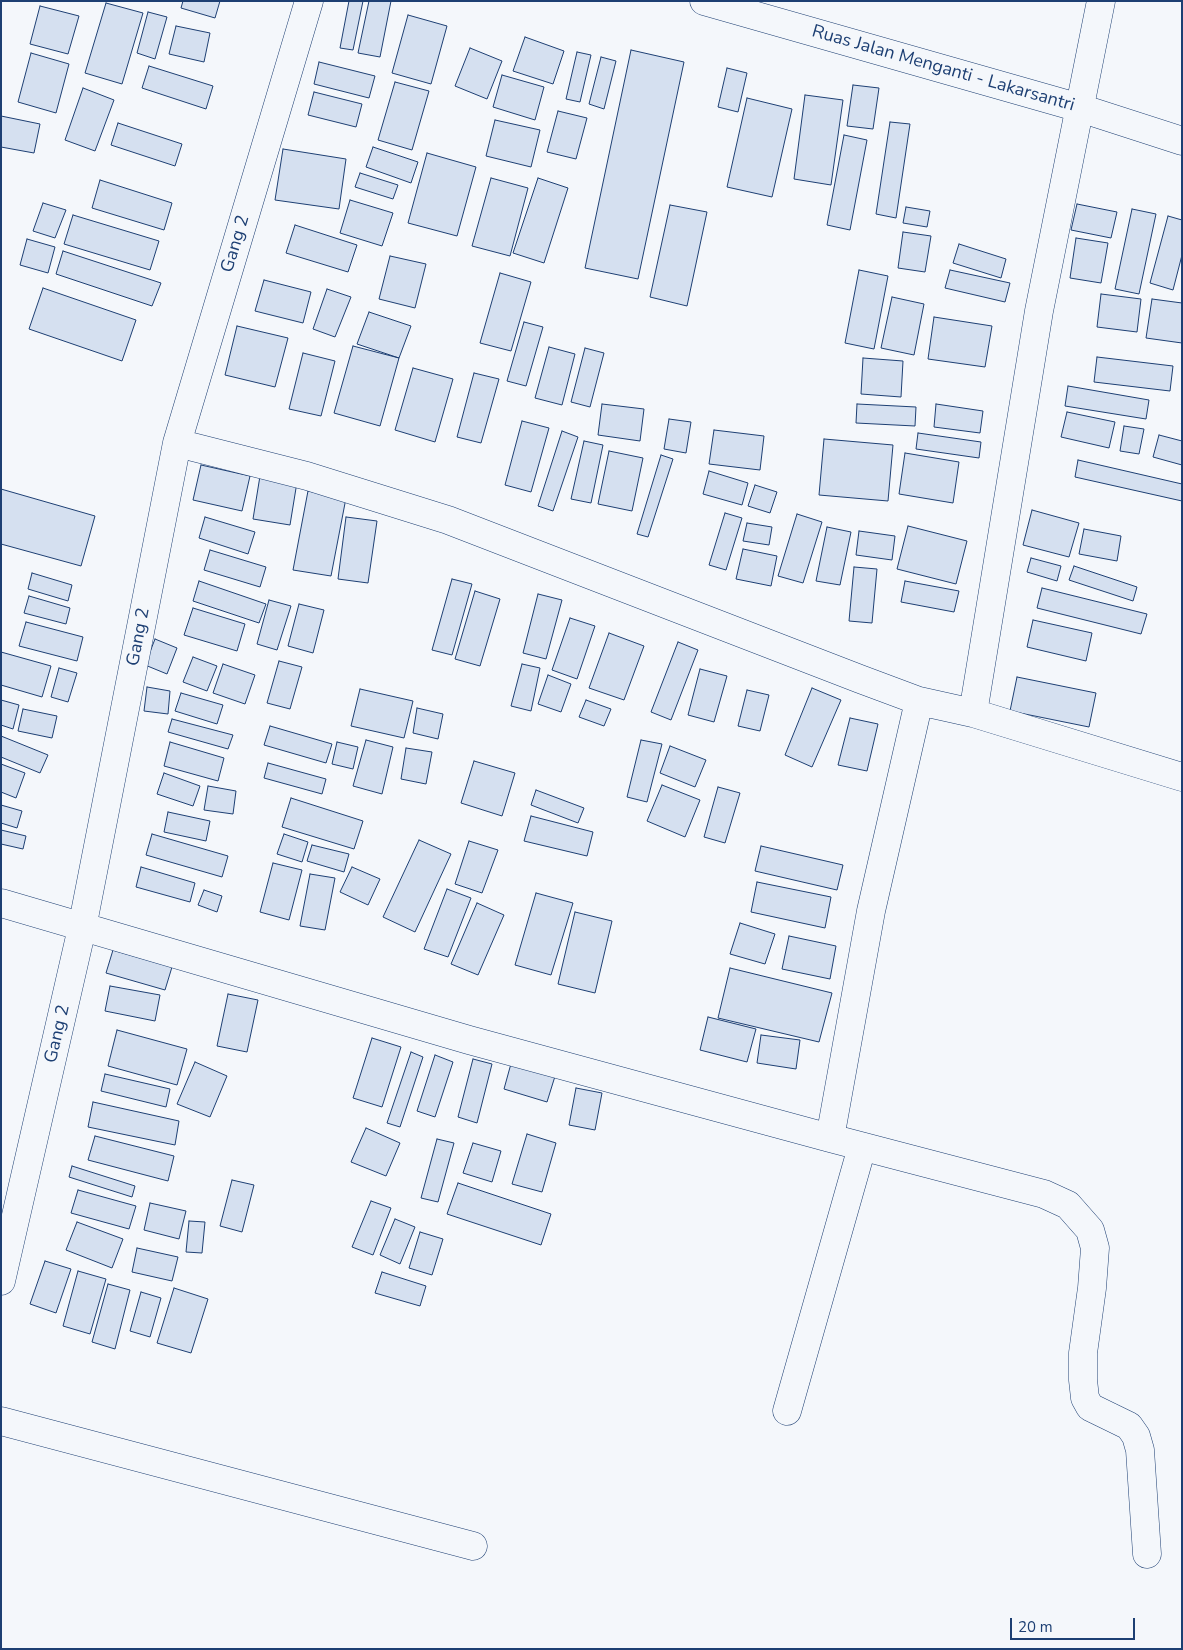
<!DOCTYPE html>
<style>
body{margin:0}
#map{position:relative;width:1183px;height:1650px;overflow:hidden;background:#f4f7fb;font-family:"Nunito Sans",sans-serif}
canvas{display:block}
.frame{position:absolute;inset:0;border:2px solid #1d3f73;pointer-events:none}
.scale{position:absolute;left:1010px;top:1618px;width:125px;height:22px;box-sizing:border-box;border:2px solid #1d3f73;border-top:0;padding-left:6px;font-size:15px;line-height:18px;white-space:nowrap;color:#1d3f73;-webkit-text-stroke:4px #f4f7fb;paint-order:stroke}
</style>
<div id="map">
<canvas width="1183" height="1650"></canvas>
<div class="frame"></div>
<div class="scale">20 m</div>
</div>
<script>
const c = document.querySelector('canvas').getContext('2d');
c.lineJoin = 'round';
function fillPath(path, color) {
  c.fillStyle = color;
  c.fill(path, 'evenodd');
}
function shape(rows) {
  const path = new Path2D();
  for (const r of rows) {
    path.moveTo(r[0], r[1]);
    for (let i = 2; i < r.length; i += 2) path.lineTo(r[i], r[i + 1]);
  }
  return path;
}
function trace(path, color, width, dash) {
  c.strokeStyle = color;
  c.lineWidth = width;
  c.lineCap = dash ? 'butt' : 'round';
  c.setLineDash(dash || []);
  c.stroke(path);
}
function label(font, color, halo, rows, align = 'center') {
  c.font = font + ' "Nunito Sans",sans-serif';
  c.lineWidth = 4;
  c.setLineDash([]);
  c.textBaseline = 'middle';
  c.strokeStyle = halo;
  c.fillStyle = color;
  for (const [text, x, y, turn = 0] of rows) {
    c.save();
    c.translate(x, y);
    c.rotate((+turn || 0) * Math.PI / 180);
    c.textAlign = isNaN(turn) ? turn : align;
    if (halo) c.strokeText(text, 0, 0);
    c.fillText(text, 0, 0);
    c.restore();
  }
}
const building = shape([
 [183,1,220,1,215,18,181,8,183,1],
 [349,1,363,1,353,50,340,48,349,1],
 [369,1,391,1,380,57,358,53,369,1],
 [106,3,143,13,122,84,85,73,106,3],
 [40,6,79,16,68,54,30,44,40,6],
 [148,12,167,17,155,59,137,53,148,12],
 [408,15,447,26,431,84,392,73,408,15],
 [176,26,210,33,204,62,169,54,176,26],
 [525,37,564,51,553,84,513,71,525,37],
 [470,48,502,61,487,99,455,86,470,48],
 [631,50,684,62,638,279,585,268,631,50],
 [577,52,591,55,580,102,566,99,577,52],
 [31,53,69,64,56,113,18,102,31,53],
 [601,57,616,61,604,109,589,104,601,57],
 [319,62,375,76,369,98,314,84,319,62],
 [149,66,213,86,206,109,142,88,149,66],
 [727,68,747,73,738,112,718,107,727,68],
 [502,75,544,87,535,120,493,107,502,75],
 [395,82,429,91,412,150,378,140,395,82],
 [853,85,879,88,873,129,847,126,853,85],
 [83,88,114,100,95,151,65,140,83,88],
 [314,92,362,104,356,127,308,115,314,92],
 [805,95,843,100,831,185,794,179,805,95],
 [747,98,792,109,772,197,727,187,747,98],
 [558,111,587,118,576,159,547,152,558,111],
 [1,116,40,124,34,153,1,147,1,116],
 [495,120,540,130,531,167,486,156,495,120],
 [890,122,910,124,896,218,876,214,890,122],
 [118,123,182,144,175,166,111,145,118,123],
 [844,135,867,140,850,230,827,225,844,135],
 [373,147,418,162,411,183,366,167,373,147],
 [283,149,346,159,339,209,275,200,283,149],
 [427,153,476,167,457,236,408,223,427,153],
 [360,173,398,185,393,199,355,187,360,173],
 [491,178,528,188,510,256,472,246,491,178],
 [538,178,568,188,544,263,513,253,538,178],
 [100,180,172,203,164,230,92,208,100,180],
 [350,200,393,213,382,246,340,233,350,200],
 [43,203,66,210,55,238,33,231,43,203],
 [1077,204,1117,212,1111,238,1071,230,1077,204],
 [670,205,707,212,687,306,650,297,670,205],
 [906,207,930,211,927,227,903,223,906,207],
 [1132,209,1156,214,1139,294,1115,289,1132,209],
 [73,215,159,241,150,270,64,244,73,215],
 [1168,216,1182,220,1182,255,1173,290,1150,283,1168,216],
 [295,225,357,245,348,272,286,253,295,225],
 [903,232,931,236,925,272,898,268,903,232],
 [1076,238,1108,243,1101,283,1070,278,1076,238],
 [27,239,55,247,48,273,20,265,27,239],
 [959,244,1006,259,1001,278,953,263,959,244],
 [63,251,161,283,152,306,56,274,63,251],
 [390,256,426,264,415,308,379,299,390,256],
 [859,270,888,276,874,349,845,343,859,270],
 [950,270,1010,283,1005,302,945,288,950,270],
 [500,273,531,282,511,351,480,343,500,273],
 [264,280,311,292,303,323,255,311,264,280],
 [43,288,136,320,122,361,29,329,43,288],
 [327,289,351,297,335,337,313,329,327,289],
 [1101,294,1141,299,1137,332,1097,327,1101,294],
 [892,297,924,304,914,355,881,348,892,297],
 [1152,299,1182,303,1182,343,1146,338,1152,299],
 [369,312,411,326,399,358,357,344,369,312],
 [934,317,992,326,985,367,928,359,934,317],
 [524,322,543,327,526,386,507,381,524,322],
 [237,326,288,338,275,387,225,375,237,326],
 [353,346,399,358,380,426,334,413,353,346],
 [549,347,575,354,562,405,535,398,549,347],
 [585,348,604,353,590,407,571,402,585,348],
 [303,353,335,361,321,416,289,409,303,353],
 [1097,357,1173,366,1170,391,1094,382,1097,357],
 [863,358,903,361,901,397,861,394,863,358],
 [413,368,453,379,435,442,395,430,413,368],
 [474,373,499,379,481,443,457,437,474,373],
 [1068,386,1149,400,1146,419,1065,406,1068,386],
 [602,404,644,409,640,441,598,435,602,404],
 [857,404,916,407,915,426,856,423,857,404],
 [936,404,983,411,980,433,934,427,936,404],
 [1067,412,1115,422,1109,448,1061,437,1067,412],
 [669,419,691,422,686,453,664,449,669,419],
 [522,421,549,428,531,492,505,485,522,421],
 [1124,426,1144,429,1139,454,1120,451,1124,426],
 [714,430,764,436,760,470,709,464,714,430],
 [562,431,578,437,553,511,538,506,562,431],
 [918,433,981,442,979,458,916,449,918,433],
 [1159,435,1182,441,1182,465,1153,457,1159,435],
 [824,439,893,445,888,501,819,495,824,439],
 [584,441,603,445,591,503,571,499,584,441],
 [609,451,643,458,632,511,598,504,609,451],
 [905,453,959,462,953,503,899,494,905,453],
 [661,455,673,459,648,537,637,534,661,455],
 [1078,460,1182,484,1182,501,1075,477,1078,460],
 [201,465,250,476,242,511,193,500,201,465],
 [709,471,748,483,742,505,703,494,709,471],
 [260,476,297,482,290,525,253,519,260,476],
 [755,485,777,492,770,513,748,506,755,485],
 [1,489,95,516,81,566,1,544,1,489],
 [308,491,346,498,331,576,293,570,308,491],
 [1032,510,1079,523,1069,557,1023,545,1032,510],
 [725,513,742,518,726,570,709,565,725,513],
 [797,514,822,522,803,583,778,576,797,514],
 [205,517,255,532,248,554,199,538,205,517],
 [346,517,377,521,368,583,338,579,346,517],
 [747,523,772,527,769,545,743,541,747,523],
 [908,526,967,541,956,584,897,569,908,526],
 [827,527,851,532,840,585,816,581,827,527],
 [1084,529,1121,536,1117,561,1079,554,1084,529],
 [859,531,895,536,892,560,856,555,859,531],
 [743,549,777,556,771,586,736,579,743,549],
 [210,550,266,567,260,587,204,570,210,550],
 [1031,558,1061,566,1057,581,1027,572,1031,558],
 [1074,566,1137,587,1133,601,1069,580,1074,566],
 [854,567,877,569,872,623,849,621,854,567],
 [32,573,72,585,68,601,28,589,32,573],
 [452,579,472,584,452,655,432,650,452,579],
 [199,581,266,604,259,623,193,601,199,581],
 [905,581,959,591,954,612,901,602,905,581],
 [1042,588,1147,614,1141,634,1037,608,1042,588],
 [475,591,500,599,480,666,455,659,475,591],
 [538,594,562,600,546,659,523,653,538,594],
 [29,596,70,608,66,624,24,613,29,596],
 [269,600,291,606,277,650,257,644,269,600],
 [299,604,324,610,313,653,288,646,299,604],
 [193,608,245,624,237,651,184,635,193,608],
 [570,618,595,626,577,679,552,670,570,618],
 [1033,620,1092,633,1086,661,1027,647,1033,620],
 [26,622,83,637,77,661,19,646,26,622],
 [609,633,644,646,624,700,589,688,609,633],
 [155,639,177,648,167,674,145,665,155,639],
 [678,642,698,650,671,720,651,712,678,642],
 [1,652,51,666,42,697,1,685,1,652],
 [193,657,217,666,207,691,183,682,193,657],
 [279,661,302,667,290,709,267,703,279,661],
 [223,664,255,675,245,704,213,693,223,664],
 [522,664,540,668,531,711,511,706,522,664],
 [59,668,77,673,68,702,51,697,59,668],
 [700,669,727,676,714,722,688,715,700,669],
 [548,675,571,684,561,712,538,704,548,675],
 [1017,677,1096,693,1089,727,1010,711,1017,677],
 [147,687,170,691,168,714,144,711,147,687],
 [812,688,841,700,812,767,785,755,812,688],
 [360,689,413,701,404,738,351,726,360,689],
 [747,690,769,695,760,731,738,726,747,690],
 [181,693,223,705,217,724,175,711,181,693],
 [1,700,19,705,13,729,1,725,1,700],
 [586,700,611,709,604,726,579,717,586,700],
 [417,708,443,714,438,739,413,733,417,708],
 [23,709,57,716,52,738,18,731,23,709],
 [850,718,878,724,867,771,838,765,850,718],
 [172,719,233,735,228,749,168,732,172,719],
 [270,726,332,744,326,763,264,745,270,726],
 [1,736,48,755,40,773,1,757,1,736],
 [366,740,393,747,382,794,353,786,366,740],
 [641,740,662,744,647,802,627,797,641,740],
 [170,742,224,758,218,781,164,766,170,742],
 [337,742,358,747,353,769,332,764,337,742],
 [670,746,706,760,695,787,660,773,670,746],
 [406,748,432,752,426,784,401,779,406,748],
 [474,761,515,773,502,816,461,803,474,761],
 [268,763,326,779,322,794,264,778,268,763],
 [1,764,25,773,16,798,1,792,1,764],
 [164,773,200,786,193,806,157,794,164,773],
 [662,785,700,800,685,837,647,821,662,785],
 [208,786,236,791,233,814,204,810,208,786],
 [718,787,740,793,725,843,704,837,718,787],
 [536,790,584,808,578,823,531,805,536,790],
 [291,798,363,821,354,849,282,827,291,798],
 [1,805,22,811,17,828,1,823,1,805],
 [168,812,210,821,206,841,164,832,168,812],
 [531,816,593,832,587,856,524,841,531,816],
 [1,830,26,836,23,849,1,844,1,830],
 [152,834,228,856,222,877,146,855,152,834],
 [284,834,308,842,302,862,277,854,284,834],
 [419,840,451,854,415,932,383,917,419,840],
 [469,841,498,850,482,893,455,884,469,841],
 [312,845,349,854,344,872,307,861,312,845],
 [761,846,843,865,837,890,755,871,761,846],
 [273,863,302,870,289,920,260,912,273,863],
 [141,867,195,883,190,902,136,887,141,867],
 [352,867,380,879,368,905,340,892,352,867],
 [310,874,335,878,325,930,300,926,310,874],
 [757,882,831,897,825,928,751,912,757,882],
 [447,889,471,898,448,957,424,949,447,889],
 [204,890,222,896,217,912,198,905,204,890],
 [536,893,573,903,551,975,515,965,536,893],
 [477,903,504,915,478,975,451,964,477,903],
 [575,912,612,921,595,993,558,984,575,912],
 [740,923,775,934,765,964,730,954,740,923],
 [789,936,836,946,830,979,782,969,789,936],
 [113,950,172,967,165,990,106,973,113,950],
 [730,968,832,993,819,1042,718,1018,730,968],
 [110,986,160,995,155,1021,105,1011,110,986],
 [228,994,258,1000,247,1052,217,1046,228,994],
 [708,1017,756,1029,747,1062,700,1050,708,1017],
 [117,1030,187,1049,177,1085,108,1066,117,1030],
 [761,1035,800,1040,796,1069,757,1063,761,1035],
 [372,1038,401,1047,382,1107,353,1098,372,1038],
 [411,1052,423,1057,400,1127,387,1123,411,1052],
 [435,1055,453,1062,435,1117,417,1111,435,1055],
 [473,1059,492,1064,477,1123,458,1117,473,1059],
 [512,1060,556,1073,547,1102,504,1089,512,1060],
 [195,1062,227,1076,210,1117,177,1104,195,1062],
 [105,1074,170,1089,166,1107,101,1091,105,1074],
 [576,1088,602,1093,595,1130,569,1125,576,1088],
 [93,1102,179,1121,175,1145,88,1127,93,1102],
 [366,1128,400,1143,386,1176,351,1162,366,1128],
 [527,1134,556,1143,542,1192,512,1184,527,1134],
 [95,1136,174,1156,168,1181,88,1160,95,1136],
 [437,1139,454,1143,438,1202,421,1198,437,1139],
 [473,1143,501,1151,492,1182,463,1173,473,1143],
 [72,1166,135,1186,132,1197,69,1177,72,1166],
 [232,1180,254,1185,242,1232,220,1226,232,1180],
 [458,1183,551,1214,541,1245,447,1214,458,1183],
 [78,1190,136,1206,129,1229,71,1213,78,1190],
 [371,1201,391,1208,373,1255,352,1247,371,1201],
 [150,1203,186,1211,179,1239,144,1230,150,1203],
 [395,1219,415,1227,400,1264,380,1255,395,1219],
 [189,1221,205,1222,202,1253,186,1252,189,1221],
 [77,1222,123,1239,112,1268,66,1250,77,1222],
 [420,1232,443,1239,432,1275,409,1268,420,1232],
 [137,1248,178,1257,172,1281,132,1272,137,1248],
 [45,1261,71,1269,56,1313,30,1304,45,1261],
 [78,1271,106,1279,90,1334,63,1326,78,1271],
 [382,1272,426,1286,420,1306,375,1293,382,1272],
 [108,1284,130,1290,115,1349,92,1342,108,1284],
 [174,1288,208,1299,191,1353,157,1343,174,1288],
 [141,1292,161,1298,150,1337,130,1331,141,1292]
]);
fillPath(building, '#d5e0f0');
trace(building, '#1d3f73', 1);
const minor = shape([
 [177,443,307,476,448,520,860,679,919,701,973,713,1039,311,1101,1],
 [973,713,1182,777],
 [1,903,469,1040,830,1138,1044,1194,1068,1205,1090,1230,1095,1248,1092,1288,1083,1353,1083,1380,1085,1398,1090,1407,1129,1426,1136,1436,1140,1450,1147,1554],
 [830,1138,871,911,919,701],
 [1,1281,82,928,177,443,309,1],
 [787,1411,862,1147],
 [1,1421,473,1546]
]);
const major = shape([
 [704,1,1080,108,1182,141]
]);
trace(minor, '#1d3f73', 29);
trace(major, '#1d3f73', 29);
trace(minor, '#f4f7fb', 28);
trace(major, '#f4f7fb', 28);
label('18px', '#1d3f73', '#f4f7fb', [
 ["Ruas Jalan Menganti - Lakarsantri",943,69,16],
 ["Gang 2",236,244,-73],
 ["Gang 2",139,637,-79],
 ["Gang 2",58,1034,-77]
]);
</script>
